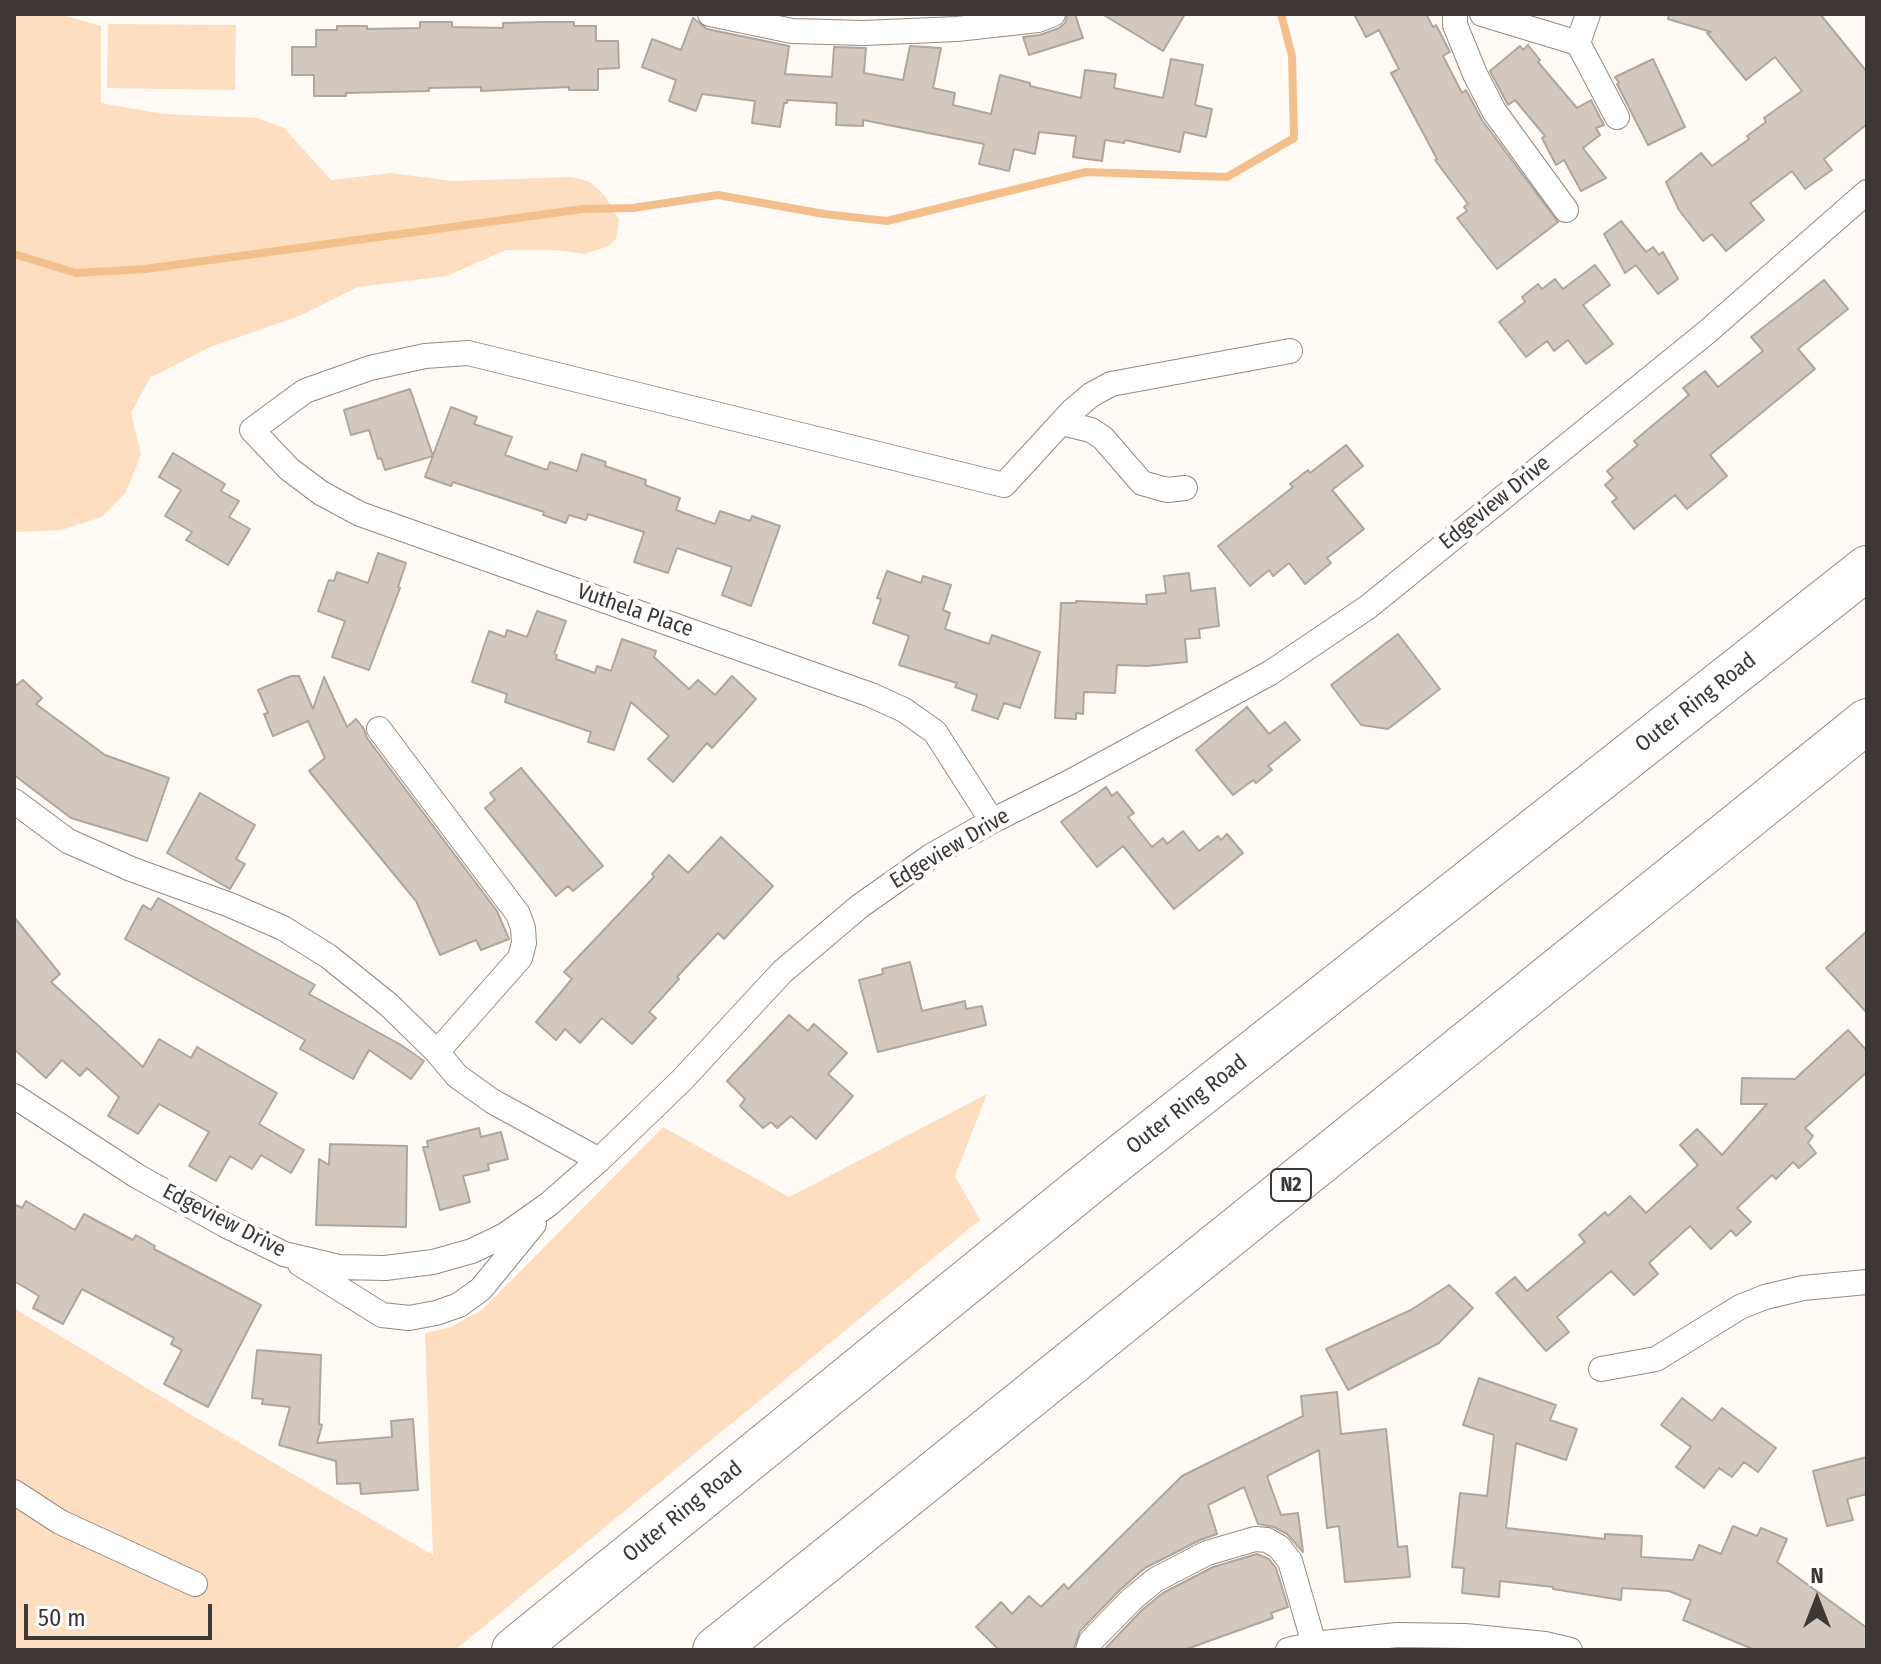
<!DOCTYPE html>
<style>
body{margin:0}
#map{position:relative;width:1881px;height:1664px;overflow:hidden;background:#fffaf6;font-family:"Fira Sans Condensed",sans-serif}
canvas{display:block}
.frame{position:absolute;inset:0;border:16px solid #3d3835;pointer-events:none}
.north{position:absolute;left:1777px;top:1560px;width:80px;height:80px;-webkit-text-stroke:6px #fff;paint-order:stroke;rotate:0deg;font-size:22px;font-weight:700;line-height:32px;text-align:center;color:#3d3835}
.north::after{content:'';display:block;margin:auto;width:28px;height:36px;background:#3d3835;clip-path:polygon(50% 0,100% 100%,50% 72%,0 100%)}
.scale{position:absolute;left:24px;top:1604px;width:188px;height:36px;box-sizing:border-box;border:4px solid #3d3835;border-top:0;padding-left:10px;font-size:24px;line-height:28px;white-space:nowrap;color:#3d3835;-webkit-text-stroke:6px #fff;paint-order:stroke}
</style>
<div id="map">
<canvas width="1881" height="1664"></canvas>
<div class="frame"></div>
<div class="north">N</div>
<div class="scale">50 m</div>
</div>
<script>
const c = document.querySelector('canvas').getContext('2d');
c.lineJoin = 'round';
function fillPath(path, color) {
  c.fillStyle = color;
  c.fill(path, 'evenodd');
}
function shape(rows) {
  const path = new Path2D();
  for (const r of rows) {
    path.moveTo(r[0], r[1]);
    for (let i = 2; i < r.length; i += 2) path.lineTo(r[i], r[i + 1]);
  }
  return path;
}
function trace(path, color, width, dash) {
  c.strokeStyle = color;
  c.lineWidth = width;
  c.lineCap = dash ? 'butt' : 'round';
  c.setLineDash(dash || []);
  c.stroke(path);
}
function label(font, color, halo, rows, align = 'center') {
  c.font = font + ' "Fira Sans Condensed",sans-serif';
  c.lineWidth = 8;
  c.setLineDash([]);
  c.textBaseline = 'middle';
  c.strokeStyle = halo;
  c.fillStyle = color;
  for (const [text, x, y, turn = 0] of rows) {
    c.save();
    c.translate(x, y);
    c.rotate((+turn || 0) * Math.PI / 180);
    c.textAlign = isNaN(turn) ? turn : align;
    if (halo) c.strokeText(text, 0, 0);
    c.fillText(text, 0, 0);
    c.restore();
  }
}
fillPath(shape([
 [14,14,59,14,101,26,101,103,163,114,257,118,284,128,331,180,391,173,453,181,572,177,590,182,605,196,619,220,616,239,609,246,584,254,555,250,506,250,447,276,358,287,297,317,210,347,150,378,131,413,141,454,126,492,102,517,61,530,14,532],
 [108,24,236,25,235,90,107,88],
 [987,1094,955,1176,980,1220,455,1650,14,1650,14,1308,200,1420,433,1555,425,1333,451,1327,483,1309,663,1127,789,1197]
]), '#fddec0');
trace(shape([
 [14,254,76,273,145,269,583,209,633,208,718,195,824,214,887,221,1086,172,1227,177,1294,138,1292,56,1281,14]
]), '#f3bf8d', 8);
const building = shape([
 [1068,14,1075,14,1083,38,1029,55,1023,37,1040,35,1059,28,1065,23,1068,14],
 [1102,14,1185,14,1163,51,1102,14],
 [1354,14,1426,14,1433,27,1436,25,1450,52,1443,56,1462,93,1466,90,1482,120,1558,222,1497,269,1457,218,1467,211,1464,207,1468,204,1435,160,1437,159,1391,73,1399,69,1379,30,1366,37,1354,14],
 [1669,14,1820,14,1867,72,1867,124,1824,159,1832,170,1805,189,1792,171,1750,203,1764,220,1726,251,1712,234,1703,241,1679,210,1666,182,1701,153,1712,166,1749,139,1747,136,1766,122,1764,118,1802,91,1775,57,1746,80,1707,33,1711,32,1668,19,1669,14],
 [693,18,707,29,789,46,785,74,832,77,834,47,866,48,864,73,903,80,910,46,941,48,933,88,955,93,953,105,991,114,1000,75,1030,83,1030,86,1081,98,1085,70,1116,74,1114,88,1163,98,1171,59,1203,65,1195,105,1212,109,1206,137,1184,132,1180,152,1125,140,1124,143,1105,140,1102,161,1073,157,1076,136,1039,132,1035,154,1014,149,1009,171,979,164,984,144,863,120,863,126,836,125,837,103,787,100,787,103,784,103,780,127,752,123,755,101,702,94,696,111,669,101,676,80,642,67,652,39,681,50,693,18],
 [420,22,452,22,452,27,503,28,503,23,542,22,574,22,574,26,596,26,596,41,618,41,619,68,598,69,598,90,569,90,569,87,481,91,481,87,429,88,429,91,346,93,346,96,314,96,314,75,292,75,292,47,316,47,316,30,337,30,337,26,367,26,367,29,420,28,420,22],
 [1528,45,1540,60,1538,62,1577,108,1591,100,1604,125,1596,128,1600,135,1583,148,1606,178,1581,191,1564,160,1556,165,1542,138,1545,136,1515,100,1508,105,1490,71,1520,46,1523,50,1528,45],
 [1653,59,1685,127,1648,145,1617,84,1619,83,1615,77,1653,59],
 [1621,221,1646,252,1653,247,1659,255,1663,252,1678,279,1658,294,1636,265,1625,273,1604,234,1621,221],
 [1595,265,1610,285,1583,305,1613,344,1586,364,1568,340,1554,351,1547,341,1526,357,1499,322,1525,302,1522,297,1538,284,1542,289,1555,279,1563,289,1595,265],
 [1824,280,1848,309,1798,349,1815,369,1710,455,1727,476,1687,509,1675,495,1634,529,1612,502,1617,498,1605,485,1613,478,1607,471,1638,445,1634,441,1689,395,1683,388,1705,371,1718,387,1763,351,1751,337,1824,280],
 [410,389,433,456,385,470,381,458,378,459,369,430,351,435,344,410,410,389],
 [451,407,477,417,474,424,512,437,505,455,547,470,550,462,577,471,582,454,606,462,605,466,646,480,645,485,680,498,676,510,715,524,720,511,750,521,752,516,780,526,751,606,722,595,732,567,677,548,668,573,634,562,644,532,588,514,586,520,569,515,566,523,543,515,544,512,453,482,451,486,425,477,451,407],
 [1346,445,1363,466,1332,490,1364,529,1327,558,1331,563,1305,584,1289,563,1273,576,1269,570,1250,586,1218,546,1293,487,1290,484,1308,470,1310,473,1346,445],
 [173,453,225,484,221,491,239,501,229,517,250,529,228,565,186,540,192,532,165,516,181,490,159,477,173,453],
 [378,553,406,563,398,587,400,588,369,670,332,657,345,621,318,611,329,580,334,581,337,572,368,583,378,553],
 [887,571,921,583,923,576,951,585,943,610,950,613,945,629,989,644,992,635,1040,652,1020,708,1004,703,998,719,972,710,977,695,955,687,957,683,899,665,909,636,873,623,881,599,877,598,887,571],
 [1189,573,1191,591,1215,588,1219,626,1199,629,1200,638,1185,639,1187,662,1147,666,1117,665,1115,693,1084,692,1083,714,1076,713,1076,719,1055,718,1061,603,1076,603,1076,601,1147,604,1146,595,1166,593,1164,576,1189,573],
 [537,611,566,621,554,654,557,655,556,659,595,673,597,666,611,671,622,639,656,651,654,657,689,689,698,680,715,695,732,676,756,699,712,748,707,743,673,782,648,759,669,736,631,702,614,750,588,742,591,732,505,702,507,694,472,682,489,631,505,637,507,630,527,637,537,611],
 [1398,634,1440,689,1388,729,1361,725,1331,685,1398,634],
 [291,676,299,676,313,709,324,677,347,727,356,719,364,729,367,738,497,911,509,939,481,950,476,940,440,955,416,901,309,771,325,758,308,721,273,736,264,714,268,713,258,690,291,676],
 [23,680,42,698,36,704,105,755,169,778,147,841,71,818,14,775,14,687,23,680],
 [1247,707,1269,734,1285,722,1300,740,1268,766,1272,770,1256,783,1253,780,1233,795,1196,750,1247,707],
 [521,768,603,866,573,891,568,886,556,896,485,808,495,800,490,793,521,768],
 [1106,787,1112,796,1117,792,1134,813,1128,817,1152,847,1163,838,1167,844,1183,831,1199,851,1218,836,1221,840,1227,834,1243,853,1174,909,1123,846,1097,867,1061,822,1106,787],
 [200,793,255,825,236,859,245,864,230,889,167,853,200,793],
 [721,837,773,886,724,939,718,933,677,977,679,979,649,1012,656,1018,632,1044,602,1018,580,1043,565,1029,556,1040,536,1022,572,979,564,972,654,877,652,874,669,855,688,873,721,837],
 [158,898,315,985,309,994,401,1045,424,1061,411,1079,369,1050,353,1079,300,1049,305,1040,125,939,143,905,151,910,158,898],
 [14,917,60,974,51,982,143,1067,159,1039,191,1058,197,1047,277,1093,259,1124,304,1150,291,1173,261,1155,252,1169,230,1156,216,1181,189,1166,209,1132,159,1104,138,1134,108,1116,119,1097,87,1068,80,1076,62,1060,46,1078,14,1049,14,917],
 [1867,931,1867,1013,1826,968,1867,931],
 [910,962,922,1011,965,1001,966,1009,982,1006,986,1025,878,1052,859,980,883,974,882,969,910,962],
 [789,1015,808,1031,814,1024,847,1053,828,1074,853,1096,816,1139,791,1116,777,1128,771,1122,763,1128,740,1106,745,1099,727,1081,789,1015],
 [1848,1030,1867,1051,1867,1072,1805,1128,1813,1136,1808,1143,1816,1153,1799,1168,1793,1162,1776,1179,1772,1175,1737,1208,1751,1222,1736,1236,1731,1230,1711,1249,1690,1226,1649,1263,1658,1274,1634,1295,1611,1271,1557,1317,1569,1332,1546,1351,1496,1293,1515,1277,1527,1291,1585,1242,1579,1235,1605,1212,1608,1216,1630,1196,1646,1213,1698,1165,1680,1145,1697,1129,1722,1155,1767,1104,1741,1104,1742,1078,1795,1079,1848,1030],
 [479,1128,481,1137,501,1132,508,1159,488,1164,489,1170,463,1176,470,1202,440,1210,423,1147,428,1147,427,1141,479,1128],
 [330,1144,407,1146,406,1227,316,1225,319,1159,329,1165,330,1144],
 [26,1201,75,1230,84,1214,133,1240,136,1235,155,1246,154,1249,261,1305,208,1407,164,1384,182,1350,171,1344,174,1338,82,1289,63,1324,33,1308,39,1296,14,1281,14,1204,22,1208,26,1201],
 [1449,1285,1473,1308,1439,1343,1348,1390,1326,1349,1411,1310,1449,1285],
 [257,1350,321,1355,319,1424,322,1425,317,1443,392,1437,391,1421,413,1419,418,1490,361,1494,360,1483,337,1484,336,1461,279,1445,290,1407,262,1404,263,1399,252,1398,257,1350],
 [1479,1378,1556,1405,1550,1420,1577,1429,1566,1460,1516,1443,1506,1528,1605,1539,1605,1534,1642,1536,1641,1557,1693,1560,1699,1545,1721,1554,1733,1526,1757,1536,1761,1528,1787,1539,1777,1562,1867,1628,1867,1650,1755,1650,1683,1620,1691,1600,1669,1591,1622,1588,1621,1600,1553,1589,1553,1587,1500,1581,1499,1597,1462,1593,1464,1568,1452,1567,1460,1493,1487,1496,1494,1435,1463,1425,1479,1378],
 [1337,1392,1341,1434,1386,1429,1398,1547,1407,1546,1410,1577,1345,1582,1339,1526,1327,1528,1319,1450,1267,1476,1281,1515,1298,1513,1303,1552,1287,1534,1274,1527,1258,1524,1244,1487,1208,1505,1217,1534,1200,1540,1145,1568,1121,1589,1080,1631,1073,1650,999,1650,976,1627,1001,1602,1012,1614,1029,1596,1041,1607,1064,1584,1068,1589,1182,1476,1303,1416,1301,1396,1337,1392],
 [1682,1398,1712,1421,1722,1408,1776,1448,1758,1472,1744,1462,1732,1477,1719,1468,1704,1488,1676,1467,1691,1447,1661,1425,1682,1398],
 [1867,1457,1867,1494,1847,1499,1853,1520,1827,1526,1813,1471,1867,1457],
 [1257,1554,1269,1559,1276,1568,1288,1607,1271,1613,1273,1618,1184,1650,1104,1650,1142,1610,1163,1593,1213,1567,1257,1554]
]);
fillPath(building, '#d2c8bf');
trace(building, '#b0a69d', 2);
const street = shape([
 [710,14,792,31,864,33,957,29,1038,20,1053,14],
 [1455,14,1455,25,1475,74,1494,111,1566,210],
 [1482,14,1578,43,1617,117],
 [1578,43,1588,14],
 [1062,423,1091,430,1103,438,1142,483,1167,490,1185,488],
 [379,729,518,914,523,928,524,943,520,958,437,1052],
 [14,801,68,841,131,869,230,905,283,928,328,956,389,1005,437,1052,457,1076,492,1101,599,1160],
 [992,821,935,732,904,710,871,695,360,514,321,493,289,469,252,430,305,391,370,368,425,356,468,353,1004,485,1072,411,1091,395,1111,384,1290,351],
 [14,1096,137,1176,225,1225,284,1254,339,1267,385,1268,433,1262,472,1251,505,1235,549,1204,599,1160,682,1080,782,972,860,906,931,856,992,821,1070,782,1270,673,1368,607,1707,332,1867,192],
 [300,1264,382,1315,409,1318,436,1313,459,1305,481,1289,534,1224],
 [1601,1369,1656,1359,1740,1307,1765,1297,1803,1288,1867,1282],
 [14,1492,60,1522,195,1584],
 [1088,1650,1091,1641,1132,1599,1155,1580,1207,1553,1255,1539,1267,1540,1279,1547,1290,1561,1314,1644],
 [1288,1650,1314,1644,1397,1635,1465,1636,1545,1644,1570,1650]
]);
const highway = shape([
 [514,1650,1108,1167,1867,568],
 [715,1650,1867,721]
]);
trace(street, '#948a82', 26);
trace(highway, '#948a82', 46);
trace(street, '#fff', 24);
trace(highway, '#fff', 44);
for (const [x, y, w] of [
 [1291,1185,40]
]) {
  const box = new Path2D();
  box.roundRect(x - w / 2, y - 16, w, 32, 6);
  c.fillStyle = '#fff';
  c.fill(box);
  trace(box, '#3d3835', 2);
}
label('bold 20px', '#3d3835', null, [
 ["N2",1291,1185]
]);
label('22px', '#3d3835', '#fff', [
 ["Edgeview Drive",1495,503,-39],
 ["Vuthela Place",635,611,19],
 ["Outer Ring Road",1696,703,-38],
 ["Edgeview Drive",950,849,-31],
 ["Outer Ring Road",1187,1105,-38],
 ["Edgeview Drive",224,1221,27],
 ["Outer Ring Road",683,1512,-39]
]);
</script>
